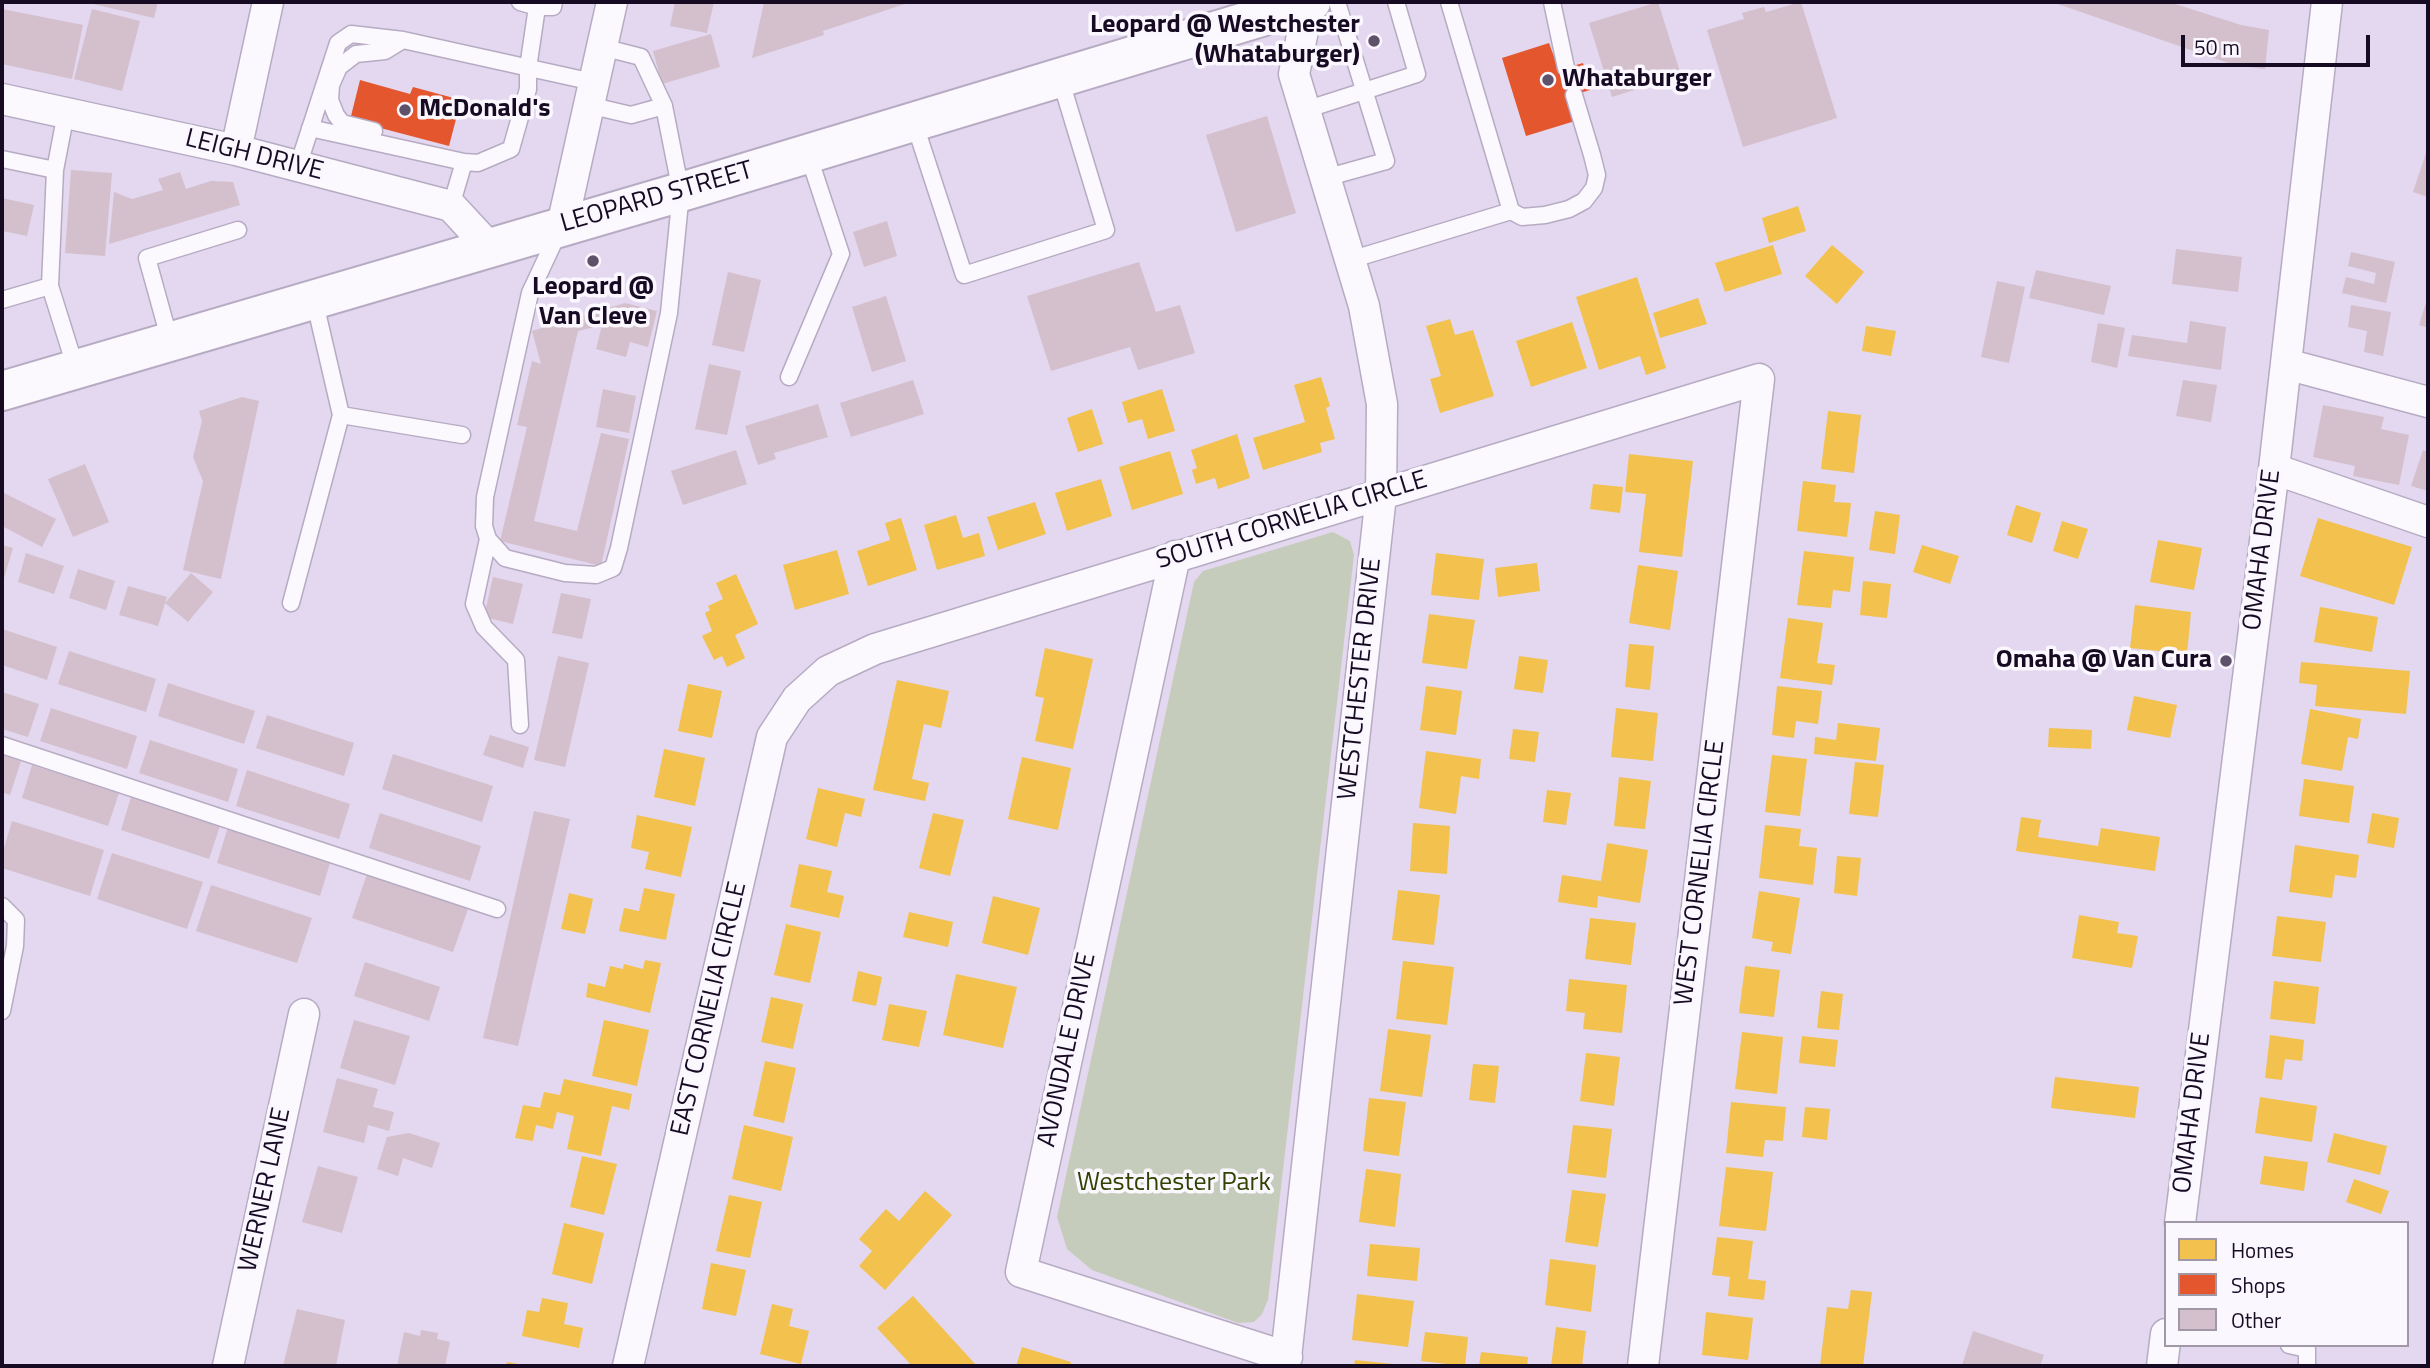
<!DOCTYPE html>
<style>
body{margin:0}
#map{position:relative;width:2430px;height:1368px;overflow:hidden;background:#e3d8ef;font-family:"Titillium Web",sans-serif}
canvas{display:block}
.frame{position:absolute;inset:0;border:4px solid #170a23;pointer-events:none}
.legend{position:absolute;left:2164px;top:1221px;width:245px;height:126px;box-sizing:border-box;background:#fbf7ff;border:2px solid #a098a7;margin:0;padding:9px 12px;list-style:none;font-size:21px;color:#170a23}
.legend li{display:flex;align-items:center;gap:14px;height:35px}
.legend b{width:35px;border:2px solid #a098a7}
.scale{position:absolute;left:2181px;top:35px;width:189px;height:32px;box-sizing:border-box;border:4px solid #170a23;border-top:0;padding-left:9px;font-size:21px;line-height:24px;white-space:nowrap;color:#170a23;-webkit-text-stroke:5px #fbf7ff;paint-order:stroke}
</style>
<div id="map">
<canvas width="2430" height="1368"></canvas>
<div class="frame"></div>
<ul class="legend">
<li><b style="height:19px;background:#f2c14e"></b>Homes</li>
<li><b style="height:19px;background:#e4572e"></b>Shops</li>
<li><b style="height:19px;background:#d4bfcc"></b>Other</li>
</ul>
<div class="scale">50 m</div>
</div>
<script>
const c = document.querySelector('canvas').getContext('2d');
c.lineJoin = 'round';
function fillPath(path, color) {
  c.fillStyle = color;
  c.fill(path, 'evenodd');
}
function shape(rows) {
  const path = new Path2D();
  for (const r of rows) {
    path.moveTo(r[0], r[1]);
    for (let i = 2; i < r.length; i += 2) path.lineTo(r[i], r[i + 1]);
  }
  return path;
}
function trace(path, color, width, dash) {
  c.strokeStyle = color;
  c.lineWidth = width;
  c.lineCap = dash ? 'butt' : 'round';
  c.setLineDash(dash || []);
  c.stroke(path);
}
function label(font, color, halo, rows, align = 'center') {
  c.font = font + ' "Titillium Web",sans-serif';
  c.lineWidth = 7;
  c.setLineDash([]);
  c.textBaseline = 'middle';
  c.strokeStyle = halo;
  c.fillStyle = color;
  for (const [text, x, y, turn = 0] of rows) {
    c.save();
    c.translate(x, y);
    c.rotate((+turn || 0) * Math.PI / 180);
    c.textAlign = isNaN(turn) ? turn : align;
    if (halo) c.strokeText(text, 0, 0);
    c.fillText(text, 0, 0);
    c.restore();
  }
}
fillPath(shape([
 [1333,532,1350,541,1354,555,1268,1300,1262,1314,1254,1322,1238,1323,1092,1270,1067,1249,1057,1217,1194,582,1203,571]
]), '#c6ccbb');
fillPath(shape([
 [1798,206,1806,231,1769,243,1762,218],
 [1773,245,1782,274,1725,292,1715,263],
 [1832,245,1864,272,1837,304,1805,276],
 [1637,277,1666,368,1646,375,1640,356,1599,370,1576,297],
 [1698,298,1707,324,1660,338,1653,313],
 [1450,319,1455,335,1473,330,1494,396,1440,413,1430,379,1441,376,1426,326],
 [1572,322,1587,368,1531,387,1516,341],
 [1866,326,1896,331,1891,356,1862,351],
 [1321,377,1330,406,1326,408,1335,439,1320,443,1322,452,1263,470,1253,438,1305,422,1294,385],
 [1162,389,1175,431,1148,439,1142,419,1128,423,1122,402],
 [1092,409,1103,444,1078,452,1067,418],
 [1828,411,1861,415,1854,473,1821,469],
 [1237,434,1250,478,1218,489,1215,478,1196,484,1192,470,1197,468,1191,450],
 [1170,451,1183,494,1132,510,1119,467],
 [1629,454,1693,461,1682,557,1639,552,1646,494,1625,492],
 [1101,479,1112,516,1067,531,1055,493],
 [1803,481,1836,485,1834,502,1851,503,1847,537,1797,531],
 [1593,484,1623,487,1620,513,1590,509],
 [1035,502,1046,534,998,550,987,517],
 [2016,505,2041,513,2032,543,2007,535],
 [1875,511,1900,515,1895,554,1869,550],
 [956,515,963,538,979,533,985,556,937,570,924,525],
 [901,518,917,570,868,586,857,551,890,540,885,523],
 [2318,518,2412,547,2394,605,2300,576],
 [2062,521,2088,529,2078,559,2053,551],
 [2158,540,2202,548,2194,590,2150,582],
 [1922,545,1959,556,1950,584,1913,572],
 [837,550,849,594,795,610,783,565],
 [1804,551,1854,557,1850,592,1833,590,1831,608,1797,605],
 [1436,553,1484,559,1479,600,1431,595],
 [1537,563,1540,591,1498,597,1495,568],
 [1638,565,1678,571,1670,630,1629,623],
 [736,574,758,624,735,635,745,658,727,667,722,656,714,660,702,636,712,631,705,613,710,610,708,606,723,599,716,583],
 [1863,581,1891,584,1887,618,1860,615],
 [2135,605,2191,612,2187,654,2130,648],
 [2320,607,2378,617,2372,652,2314,642],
 [1429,614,1475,620,1467,669,1422,663],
 [1788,618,1823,623,1817,663,1835,665,1832,685,1780,678],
 [1629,644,1654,646,1650,690,1625,687],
 [1045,648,1093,659,1073,749,1035,741,1044,698,1035,696],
 [1519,656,1548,660,1543,693,1514,689],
 [2301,662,2410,671,2406,714,2315,706,2317,685,2299,683],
 [897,680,949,691,941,728,924,724,920,742,912,779,929,783,925,801,873,790],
 [688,684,722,691,712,738,678,731],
 [1426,686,1462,691,1456,735,1420,730],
 [1777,686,1822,691,1818,724,1796,721,1794,738,1772,735],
 [2134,696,2177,705,2170,738,2127,730],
 [1616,708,1658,713,1653,761,1611,757],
 [2310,709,2361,719,2358,739,2348,737,2342,771,2301,764],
 [1838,723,1880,728,1876,761,1814,754,1815,737,1836,740],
 [2049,728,2092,730,2091,749,2048,747],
 [1513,729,1539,732,1535,762,1509,759],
 [664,749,705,758,695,806,654,797],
 [1426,751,1481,759,1479,779,1461,776,1456,814,1419,808],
 [1772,755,1807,759,1800,816,1765,812],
 [1022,757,1071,768,1058,830,1008,819],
 [1855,762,1884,765,1878,817,1849,814],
 [1619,777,1651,781,1645,829,1614,826],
 [2304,779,2354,786,2349,823,2299,816],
 [818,788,865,799,861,817,845,813,837,847,806,839],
 [1547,790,1571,793,1566,825,1543,822],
 [933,813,964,820,950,876,919,868],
 [2372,813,2399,818,2394,848,2367,843],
 [637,815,692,827,681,877,645,869,649,852,631,848],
 [2021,817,2041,820,2038,837,2098,846,2101,828,2160,837,2155,871,2016,851],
 [1413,823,1450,826,1447,874,1410,871],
 [1765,825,1801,829,1799,846,1817,848,1813,885,1759,878],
 [1607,843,1648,850,1640,903,1598,896,1597,908,1558,902,1562,875,1601,881],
 [2295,845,2359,855,2356,878,2335,875,2332,898,2289,892],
 [1837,856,1861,858,1857,896,1834,893],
 [799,864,832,871,827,892,844,896,839,918,790,907],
 [644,888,675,894,666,940,619,931,624,908,639,911],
 [1398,890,1440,895,1434,945,1392,940],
 [1759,891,1800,898,1791,954,1771,951,1773,942,1752,938],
 [569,893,593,899,585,934,561,929],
 [993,896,1040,908,1028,955,982,943],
 [909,912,953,922,948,947,903,937],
 [2079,915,2119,922,2117,933,2138,936,2132,968,2072,958],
 [2277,916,2326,922,2321,962,2272,956],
 [1590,918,1636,923,1631,965,1585,959],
 [786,924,821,932,810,983,774,975],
 [645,960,661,963,650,1013,586,997,588,983,605,987,610,966,623,969,624,964,643,969],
 [1403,961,1454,967,1447,1025,1396,1019],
 [1745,966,1780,970,1774,1017,1739,1013],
 [858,971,882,977,876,1006,852,1001],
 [956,974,1017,987,1003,1048,943,1035],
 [1569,979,1627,985,1622,1033,1583,1029,1585,1013,1566,1011],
 [2274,981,2319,987,2315,1024,2270,1019],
 [1821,991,1843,994,1839,1030,1817,1028],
 [771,997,803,1004,793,1049,761,1042],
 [889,1004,927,1011,919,1047,882,1040],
 [604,1020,649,1030,637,1086,592,1076],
 [1388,1029,1431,1035,1422,1097,1380,1091],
 [1742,1032,1783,1037,1777,1094,1735,1089],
 [2270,1035,2304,1040,2302,1061,2285,1059,2282,1080,2265,1078],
 [1802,1036,1838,1040,1835,1067,1799,1063],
 [1586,1053,1620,1057,1614,1106,1580,1101],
 [765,1061,796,1068,784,1123,753,1116],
 [1473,1064,1499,1066,1495,1103,1469,1100],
 [2055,1077,2139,1087,2135,1118,2051,1108],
 [564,1079,632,1094,629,1110,612,1106,601,1156,567,1149,574,1116,557,1112,553,1129,536,1125,533,1141,515,1138,523,1105,540,1108,544,1092,560,1095],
 [2260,1097,2317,1106,2312,1142,2255,1133],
 [1369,1098,1406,1102,1399,1156,1363,1151],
 [1731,1102,1786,1107,1783,1141,1765,1140,1763,1157,1726,1153],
 [1805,1107,1830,1109,1827,1140,1802,1137],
 [744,1125,793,1137,781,1191,732,1179],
 [1573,1125,1612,1129,1606,1178,1567,1173],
 [2334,1133,2387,1146,2380,1175,2327,1162],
 [582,1156,617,1164,604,1215,570,1207],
 [2264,1156,2308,1162,2304,1191,2260,1184],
 [1726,1167,1773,1172,1766,1231,1719,1226],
 [1366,1169,1401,1174,1395,1227,1359,1222],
 [2354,1179,2389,1191,2381,1214,2346,1202],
 [1572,1190,1606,1194,1598,1247,1565,1242],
 [925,1191,952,1215,885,1290,859,1266,872,1251,859,1239,886,1209,899,1221],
 [729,1195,762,1202,750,1258,716,1251],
 [564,1223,604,1233,592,1284,552,1274],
 [1717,1237,1753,1241,1748,1279,1766,1281,1764,1300,1728,1296,1730,1277,1712,1275],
 [1370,1244,1420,1248,1417,1281,1367,1276],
 [1550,1259,1596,1265,1591,1312,1545,1305],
 [711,1263,746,1270,736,1316,702,1309],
 [1851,1290,1872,1292,1863,1366,1820,1366,1827,1307,1848,1309],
 [1357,1294,1414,1301,1408,1347,1352,1340],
 [913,1296,977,1366,912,1366,877,1328],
 [542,1298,568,1303,564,1324,583,1328,579,1348,522,1336,527,1310,539,1312],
 [772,1304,793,1309,789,1326,809,1331,801,1364,760,1354],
 [1706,1312,1753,1318,1748,1360,1702,1355],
 [1556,1327,1586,1331,1582,1366,1551,1366],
 [1425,1332,1468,1337,1465,1366,1421,1361],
 [1022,1347,1071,1362,1070,1366,1016,1366],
 [1481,1352,1528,1357,1527,1366,1479,1366],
 [1355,1360,1393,1364,1393,1366,1354,1366],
 [507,1362,523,1365,523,1366,506,1366]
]), '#f2c14e');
fillPath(shape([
 [1549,43,1559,70,1583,63,1590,90,1567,97,1575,121,1526,136,1502,58],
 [360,80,410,94,413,87,461,100,449,146,350,120]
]), '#e4572e');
fillPath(shape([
 [84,2,158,2,154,18],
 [675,2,714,2,707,33,670,26],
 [764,2,911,2,823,31,824,35,752,58],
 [1658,2,1681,75,1612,97,1589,23],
 [1801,2,1837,118,1743,147,1707,30,1744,19,1742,13,1764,7,1766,12],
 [2052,2,2169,2,2241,25,2269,30,2265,69,2234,65],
 [2,9,83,25,72,79,2,64],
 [92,9,140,21,122,91,74,79],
 [711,34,720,67,662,84,653,51],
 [1267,116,1296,213,1236,232,1206,135],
 [2428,147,2428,197,2413,192],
 [71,170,112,173,105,256,65,253],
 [180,172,186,189,211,181,233,182,240,205,109,244,114,192,132,199,163,190,158,179],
 [2,198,34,205,27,236,2,231],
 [887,221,897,256,864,267,853,232],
 [2176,249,2242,257,2238,292,2172,284],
 [2351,252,2395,262,2386,303,2342,293,2346,277,2374,284,2376,273,2348,266],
 [1139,262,1156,312,1180,305,1195,353,1138,370,1130,347,1051,371,1027,296],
 [2036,270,2111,286,2104,315,2029,298],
 [728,272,761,280,744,352,712,345],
 [1997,281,2025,287,2009,363,1981,357],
 [886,296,906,361,872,372,852,307],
 [2428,296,2428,328,2419,325],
 [625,303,657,311,648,347,630,342,626,357,596,349,602,325,578,331,534,521,577,531,601,433,629,439,601,566,500,541,527,427,517,425,532,361,541,364,532,331],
 [2351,305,2391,312,2383,356,2364,352,2367,331,2348,327],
 [2190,321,2226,327,2221,370,2128,356,2132,335,2187,343],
 [2098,323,2125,328,2117,368,2091,362],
 [709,364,741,371,727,435,695,429],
 [913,380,924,414,851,437,840,403],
 [2183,380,2217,385,2211,422,2176,416],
 [603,389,636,396,629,433,596,427],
 [242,397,259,401,221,579,183,570,203,481,193,457,202,421,199,411],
 [818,404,828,437,774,453,776,459,758,465,745,426],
 [2323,405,2384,417,2381,429,2409,435,2399,485,2353,476,2355,466,2313,457],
 [736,450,747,484,683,505,671,471],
 [2423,450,2428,452,2428,491,2411,486],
 [85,464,109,522,73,537,48,479],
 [2,492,56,519,42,547,2,526],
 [2,545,13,548,4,578,2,577],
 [26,553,64,566,54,594,18,582],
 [78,569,115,581,106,610,69,598],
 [191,573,213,592,188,622,165,603],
 [493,577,523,584,513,624,484,617],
 [128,586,167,597,158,626,119,615],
 [561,593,591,599,582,639,552,633],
 [2,629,57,647,47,680,2,665],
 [69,651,156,679,146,712,58,684],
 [558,656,589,663,565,767,534,760],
 [168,683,255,711,244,744,158,716],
 [2,692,39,704,28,737,2,729],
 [51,708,137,736,127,769,40,741],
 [267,715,354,743,344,776,256,748],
 [490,735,529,747,523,768,483,755],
 [150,740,238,769,228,802,139,773],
 [393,754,493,786,482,822,382,789],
 [2,755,21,761,10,795,2,792],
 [32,765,119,793,108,826,22,798],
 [247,770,350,804,339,839,236,806],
 [131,797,220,826,209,859,121,830],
 [534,811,570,819,518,1046,483,1038],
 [380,813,481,846,470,881,369,848],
 [12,821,104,850,90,896,2,868,2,855],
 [228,827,331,860,320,896,217,863],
 [112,853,203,882,187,929,97,899],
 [368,871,469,906,453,952,352,918],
 [211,885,312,918,297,963,196,931],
 [365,962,440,987,429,1021,354,996],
 [354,1020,410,1036,395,1085,340,1068],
 [337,1078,378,1089,373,1107,394,1112,389,1131,368,1125,364,1143,323,1132],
 [409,1133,440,1143,432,1168,403,1158,398,1176,377,1169,387,1137],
 [318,1166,358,1177,342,1233,302,1222],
 [297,1309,345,1320,336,1366,283,1366],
 [421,1330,438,1333,437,1339,450,1342,445,1366,397,1366,404,1332,420,1336],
 [1973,1331,2044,1355,2040,1366,1962,1365]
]), '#d4bfcc');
const service = shape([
 [520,2,537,7,553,7,554,2],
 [1552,2,1566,68],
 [602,47,641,57,664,106],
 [1305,110,1417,74,1396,2],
 [914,122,964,275,1106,230,1060,78],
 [310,128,464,162,478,163,511,149,528,89,528,68,537,7],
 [374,131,342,123,336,115,330,100,331,85,339,67,356,54,385,51,403,40],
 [2,159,55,170],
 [298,166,338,43,351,34,403,40,593,82],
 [1325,178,1386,161,1337,2],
 [451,206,464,162],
 [1511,211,1522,217,1545,215,1569,209,1584,201,1594,188,1597,175,1592,155,1574,95],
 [559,231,530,293,485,497,484,526,488,539,505,558,565,573,596,575,613,568,619,548,669,313,681,192,664,106,631,115,588,105],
 [1350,260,1511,211,1449,2],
 [50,286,55,170,66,113],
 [2,300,50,286,76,369],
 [170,341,147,258,238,230],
 [789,377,841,254,808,154],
 [341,415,462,435],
 [488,539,474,604,484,627,516,660,520,725],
 [291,603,341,415,314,299],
 [2,745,497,909],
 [2,906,16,920,15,946,2,1011],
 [2289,1345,2307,1349,2307,1366]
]);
const minor = shape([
 [2,99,236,150,451,206,489,247],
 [236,150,268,2],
 [562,226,612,2],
 [2286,364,2428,402],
 [2274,469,2428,522],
 [1175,556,1021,1272,1287,1357],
 [2180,1223,2274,469,2327,2],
 [228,1366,304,1014],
 [628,1366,772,737,797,699,828,671,875,649,1759,379,1643,1366],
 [1285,1366,1381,495,1382,404,1364,306,1294,74,1309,2],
 [2162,1366,2166,1334]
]);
const secondary = shape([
 [2,391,681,192,1311,2]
]);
trace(service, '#b6abc3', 19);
trace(minor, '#b6abc3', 33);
trace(secondary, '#b6abc3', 42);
trace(service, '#fbf9fd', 16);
trace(minor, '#fbf9fd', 30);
trace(secondary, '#fbf9fd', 38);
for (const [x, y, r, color] of [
 [1374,41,7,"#5e526a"],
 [1548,80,7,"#5e526a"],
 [405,110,7,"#5e526a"],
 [593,261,7,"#5e526a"],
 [2226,661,7,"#5e526a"]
]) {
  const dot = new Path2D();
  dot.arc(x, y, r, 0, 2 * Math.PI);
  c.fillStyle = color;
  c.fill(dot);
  trace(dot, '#fbf7ff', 2.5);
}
label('bold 26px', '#170a23', '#fbf7ff', [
 ["Leopard @ Westchester",1360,26],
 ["(Whataburger)",1360,56],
 ["Whataburger",1562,80,"left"],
 ["McDonald's",419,110,"left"],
 ["Leopard @",593,288,"center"],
 ["Van Cleve",593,318,"center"],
 ["Omaha @ Van Cura",2212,661]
], 'right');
label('26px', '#170a23', '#fbf7ff', [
 ["LEIGH DRIVE",254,156,14],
 ["LEOPARD STREET",657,198,-16],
 ["SOUTH CORNELIA CIRCLE",1292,521,-17],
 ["OMAHA DRIVE",2263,550,-83],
 ["WESTCHESTER DRIVE",1361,679,-84],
 ["WEST CORNELIA CIRCLE",1701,873,-83],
 ["EAST CORNELIA CIRCLE",710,1009,-77],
 ["AVONDALE DRIVE",1068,1050,-78],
 ["OMAHA DRIVE",2193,1113,-83],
 ["WERNER LANE",266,1190,-78]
]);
label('26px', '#304200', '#fbf7ff', [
 ["Westchester Park",1174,1184]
]);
</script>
